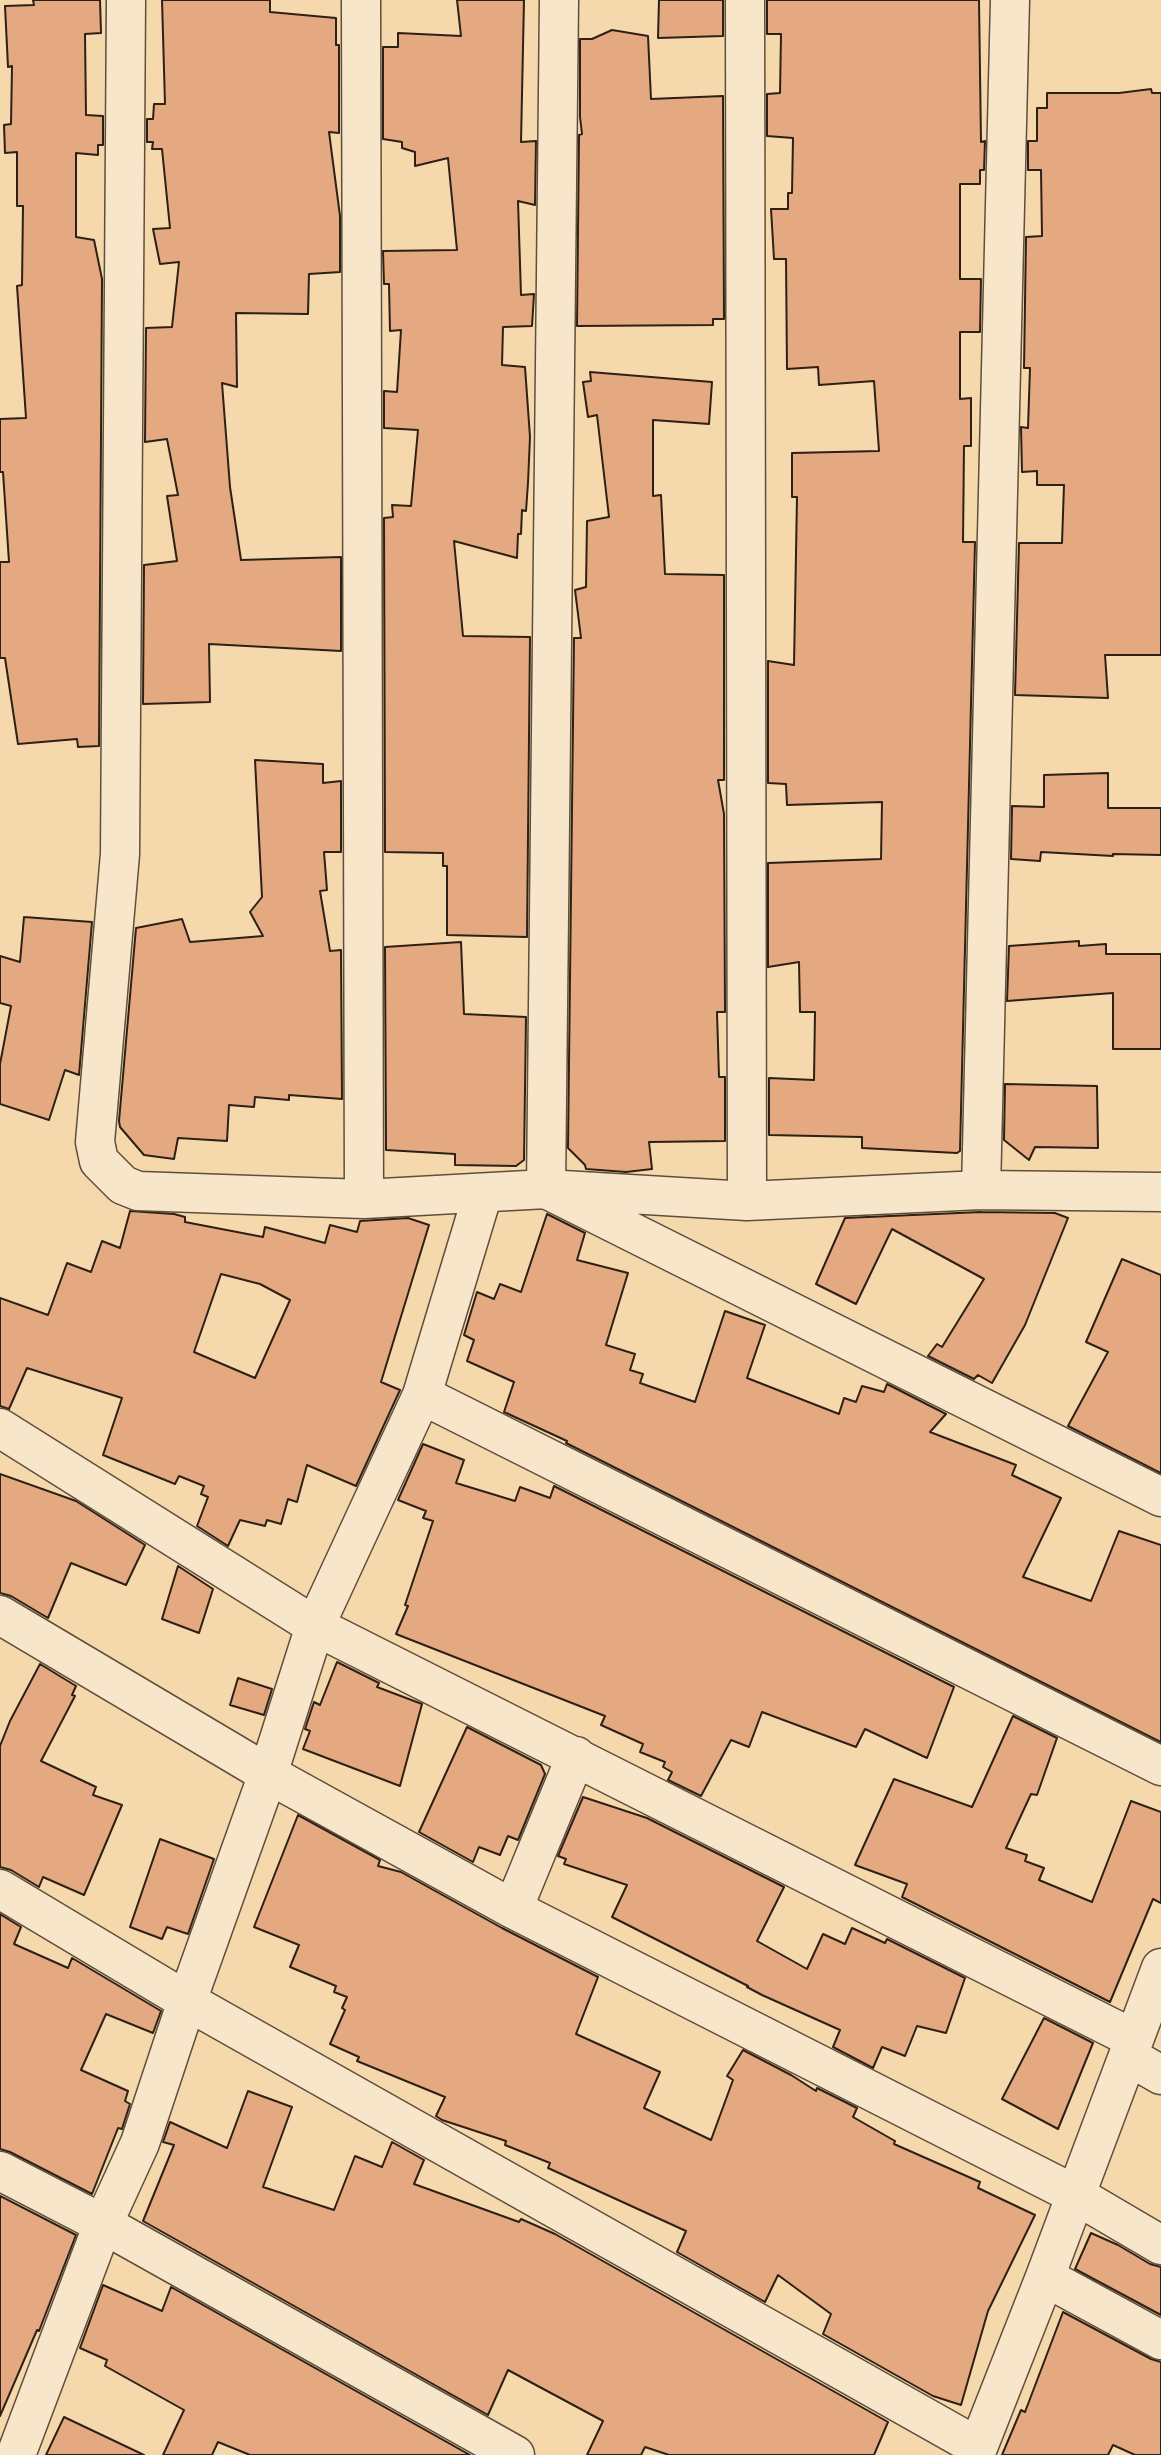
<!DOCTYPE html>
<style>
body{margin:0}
canvas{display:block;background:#f5d9ad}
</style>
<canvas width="1161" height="2455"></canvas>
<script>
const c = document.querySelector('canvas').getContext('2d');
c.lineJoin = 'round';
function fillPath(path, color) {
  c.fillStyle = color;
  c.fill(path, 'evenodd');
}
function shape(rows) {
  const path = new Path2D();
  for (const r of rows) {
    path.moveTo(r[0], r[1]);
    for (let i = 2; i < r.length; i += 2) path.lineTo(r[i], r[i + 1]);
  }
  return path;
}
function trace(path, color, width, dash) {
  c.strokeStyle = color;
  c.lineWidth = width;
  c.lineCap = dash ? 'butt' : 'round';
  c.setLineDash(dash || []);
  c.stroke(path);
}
const building = shape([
 [33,0,100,0,101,33,85,34,86,115,103,116,103,145,98,145,98,155,76,153,76,237,94,240,102,279,99,746,78,747,77,739,18,744,5,658,0,658,0,562,9,562,3,472,0,472,0,419,26,418,17,286,22,285,23,206,17,206,17,152,5,153,4,125,11,124,12,66,8,67,5,6,34,5,33,0],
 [162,0,270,0,270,12,336,18,336,45,339,45,339,133,329,132,340,216,340,272,309,274,308,314,236,313,237,387,222,383,230,487,241,560,341,557,341,651,209,644,210,702,143,704,144,565,177,561,167,496,178,495,167,439,145,442,146,328,172,327,179,262,160,264,153,229,170,228,162,149,152,149,153,142,147,142,147,119,153,119,154,104,165,104,162,0],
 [457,0,524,0,521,142,536,141,535,205,518,201,521,295,534,294,532,326,503,327,502,365,525,367,530,437,528,483,526,511,522,510,521,534,518,534,517,558,454,541,463,636,530,637,527,937,447,935,447,866,443,866,443,853,385,852,384,518,393,517,392,505,411,506,418,430,384,428,384,391,397,392,401,330,390,331,389,284,384,284,383,251,457,250,448,158,415,166,415,152,402,148,402,142,383,139,383,47,398,47,398,33,461,36,457,0],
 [659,0,723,0,723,36,658,38,659,0],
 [767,0,979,0,981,142,985,141,984,170,980,170,980,184,960,184,960,279,981,279,980,332,960,332,960,399,971,398,971,446,964,446,963,542,975,542,960,1151,957,1153,862,1148,862,1137,769,1135,769,1078,814,1080,815,1012,800,1012,799,962,768,967,768,863,881,859,882,802,787,805,786,784,768,783,768,661,794,665,797,497,792,497,792,453,879,451,874,381,819,385,818,367,787,369,786,259,774,259,771,209,788,209,788,193,792,193,793,138,767,136,767,94,780,93,781,34,767,34,767,0],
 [612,30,648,36,651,99,723,96,724,319,713,319,713,325,577,326,579,135,582,134,580,117,580,39,592,39,612,30],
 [1151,89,1152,93,1161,93,1161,655,1105,655,1108,698,1015,695,1019,543,1062,543,1064,485,1037,485,1037,471,1022,472,1021,427,1028,428,1030,368,1024,368,1026,237,1042,236,1041,170,1028,170,1028,141,1037,141,1037,108,1047,108,1047,93,1119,93,1151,89],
 [590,372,712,382,709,424,653,420,653,496,661,495,665,574,724,575,724,780,718,780,724,814,725,1012,717,1012,719,1077,725,1077,725,1141,649,1142,652,1169,626,1172,586,1169,585,1165,568,1148,574,638,581,638,575,590,586,587,587,521,609,517,597,415,588,417,583,382,591,381,590,372],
 [255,760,323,764,323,783,341,781,341,852,324,852,327,890,320,891,330,951,341,950,342,1099,289,1095,289,1100,255,1097,254,1107,229,1105,227,1141,178,1138,174,1159,144,1155,120,1127,119,1121,136,928,182,919,190,942,263,936,250,912,262,897,255,760],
 [1108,773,1108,808,1161,808,1161,855,1113,854,1113,856,1041,852,1040,861,1011,859,1012,806,1044,807,1044,775,1108,773],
 [24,917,92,922,79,1075,65,1070,49,1120,0,1104,0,1064,11,1006,0,1003,0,956,20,962,24,917],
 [1079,941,1079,946,1106,944,1106,954,1161,954,1161,1049,1113,1049,1113,993,1007,1001,1009,946,1079,941],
 [461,942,464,1014,526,1017,524,1160,516,1166,455,1165,455,1154,386,1150,385,947,461,942],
 [1005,1084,1097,1086,1098,1148,1035,1147,1029,1160,1004,1140,1005,1084],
 [130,1211,174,1214,185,1217,185,1222,263,1237,265,1227,325,1243,330,1225,357,1232,360,1221,408,1218,429,1225,381,1382,400,1390,356,1486,307,1465,297,1502,288,1499,281,1524,267,1520,265,1526,240,1520,228,1546,197,1526,208,1497,201,1494,204,1486,179,1476,175,1484,103,1455,122,1398,27,1368,9,1409,0,1406,0,1298,48,1315,67,1263,91,1272,102,1241,120,1248,130,1211],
 [221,1274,260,1284,290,1300,255,1378,194,1352,221,1274],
 [981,1212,1055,1213,1068,1218,1025,1325,992,1383,978,1375,974,1379,928,1356,937,1344,942,1347,984,1279,892,1229,856,1304,816,1284,845,1218,981,1212],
 [547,1214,585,1233,577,1260,628,1273,606,1345,635,1354,630,1370,643,1374,640,1383,695,1402,725,1311,765,1325,747,1378,839,1414,844,1398,856,1402,862,1386,884,1392,887,1384,946,1414,930,1432,1016,1465,1012,1475,1061,1498,1023,1577,1091,1601,1119,1531,1161,1545,1161,1742,566,1443,567,1441,504,1412,514,1382,467,1361,474,1340,464,1335,477,1292,494,1299,500,1284,521,1292,547,1214],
 [1122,1259,1161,1275,1161,1473,1068,1426,1108,1352,1086,1342,1122,1259],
 [423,1444,464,1460,456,1483,515,1501,520,1487,550,1498,554,1486,954,1687,927,1758,865,1729,856,1747,762,1712,749,1747,731,1740,701,1796,668,1780,672,1772,663,1767,665,1762,640,1752,643,1744,601,1725,605,1716,396,1634,408,1606,405,1605,433,1521,423,1518,426,1511,398,1500,423,1444],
 [0,1474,76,1501,145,1545,126,1585,71,1563,48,1618,11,1596,0,1593,0,1474],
 [178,1566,213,1589,199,1633,162,1619,178,1566],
 [337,1662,379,1683,377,1687,422,1704,400,1786,303,1749,310,1731,305,1729,314,1702,320,1705,337,1662],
 [40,1664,76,1686,72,1695,75,1696,41,1761,96,1787,93,1795,122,1805,84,1895,43,1877,39,1887,11,1870,0,1867,0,1746,10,1721,40,1664],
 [238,1678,272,1689,264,1715,230,1705,238,1678],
 [1013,1716,1057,1738,1037,1795,1031,1794,1006,1848,1027,1855,1025,1861,1044,1868,1039,1880,1092,1902,1131,1801,1161,1812,1161,1903,1153,1899,1110,2002,902,1897,907,1884,855,1865,894,1779,972,1807,1013,1716],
 [467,1727,541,1765,545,1774,518,1840,508,1836,500,1855,479,1847,473,1862,419,1832,467,1727],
 [583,1797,647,1818,784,1887,757,1941,807,1969,823,1934,845,1944,852,1928,885,1943,887,1939,965,1978,946,2033,917,2026,905,2056,882,2047,873,2068,833,2047,840,2030,762,1995,747,1987,748,1986,612,1917,627,1885,564,1864,566,1859,558,1856,583,1797],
 [298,1815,380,1860,378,1866,401,1872,502,1928,598,1977,576,2034,660,2072,644,2108,711,2140,733,2080,727,2076,743,2050,791,2075,816,2091,817,2088,857,2108,853,2117,895,2141,894,2144,980,2182,978,2188,1035,2215,988,2311,961,2405,933,2396,823,2334,831,2314,778,2275,765,2302,677,2252,686,2231,548,2168,550,2163,505,2145,506,2141,442,2120,436,2116,445,2097,357,2061,359,2057,330,2044,345,2010,342,2008,347,1997,334,1992,336,1986,290,1967,299,1945,254,1927,298,1815],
 [160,1839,214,1859,188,1934,167,1927,162,1939,130,1927,160,1839],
 [0,1914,21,1927,14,1944,68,1968,72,1958,161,2011,153,2033,106,2014,81,2070,128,2091,125,2101,130,2104,122,2129,118,2128,92,2194,10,2152,0,2149,0,1914],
 [1044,2018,1093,2043,1058,2129,1002,2099,1044,2018],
 [248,2091,292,2107,263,2187,334,2210,355,2156,382,2167,392,2142,424,2160,414,2184,519,2222,521,2219,555,2234,888,2422,874,2455,669,2455,645,2447,641,2455,587,2455,603,2421,508,2370,488,2415,143,2221,174,2145,163,2142,170,2122,227,2148,248,2091],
 [0,2196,76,2235,39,2331,37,2330,0,2416,0,2196],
 [1091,2233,1118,2245,1150,2264,1161,2267,1161,2315,1075,2269,1091,2233],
 [103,2285,162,2311,171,2287,470,2455,250,2455,218,2442,212,2455,163,2455,184,2410,105,2366,107,2360,80,2348,103,2285],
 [1063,2312,1151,2359,1161,2362,1161,2455,1135,2455,1113,2445,1108,2455,1002,2455,1021,2410,1025,2412,1063,2312],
 [64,2417,144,2455,46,2455,64,2417]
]);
fillPath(building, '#e5a981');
trace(building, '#2d2015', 2);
const minor = shape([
 [126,0,120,854,95,1142,99,1161,123,1185,138,1191,364,1199,546,1189,747,1201,981,1190,1161,1192],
 [361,0,364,1199],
 [559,0,546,1189,1161,1497],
 [745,0,747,1201],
 [981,1190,1010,0],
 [422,1395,1161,1766],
 [0,1428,315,1626,1134,2039],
 [0,1615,268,1774,513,1909,1074,2194,1161,2245],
 [0,1889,187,2001,978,2447],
 [513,1909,576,1756],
 [1128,2056,1161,2075],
 [0,2171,103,2224,515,2455],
 [1045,2277,1161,2340],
 [16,2455,103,2224,140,2143,187,2001,268,1774,315,1626,422,1395,483,1193],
 [975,2455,1045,2277,1161,1968]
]);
trace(minor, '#5f4e3b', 41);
trace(minor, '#f8e6ca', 38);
</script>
